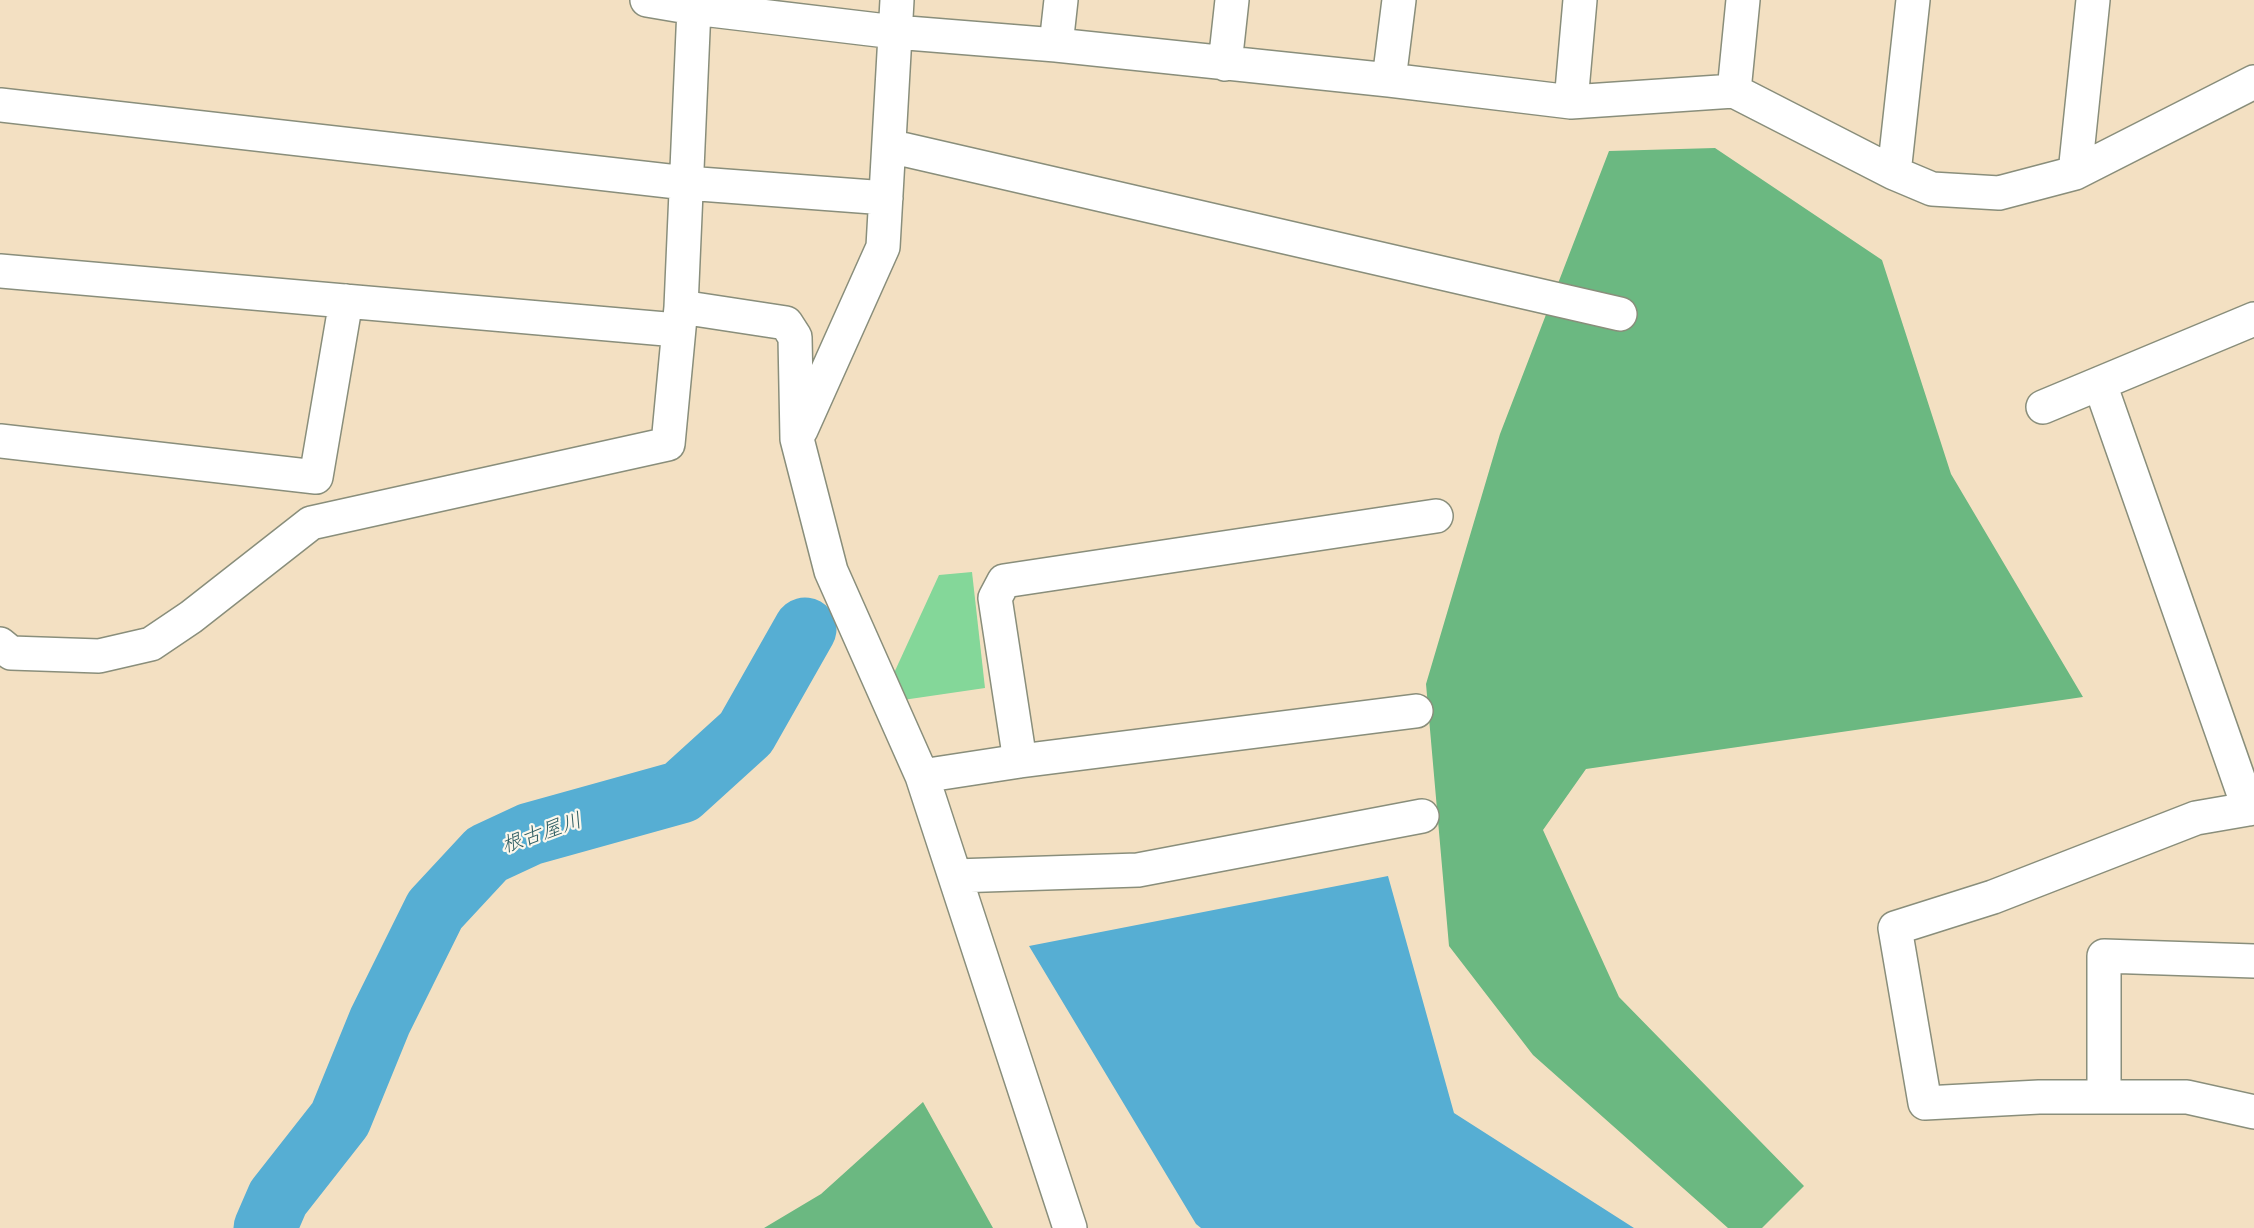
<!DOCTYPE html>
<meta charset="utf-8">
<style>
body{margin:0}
canvas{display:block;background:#f3e0c2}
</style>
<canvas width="2254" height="1228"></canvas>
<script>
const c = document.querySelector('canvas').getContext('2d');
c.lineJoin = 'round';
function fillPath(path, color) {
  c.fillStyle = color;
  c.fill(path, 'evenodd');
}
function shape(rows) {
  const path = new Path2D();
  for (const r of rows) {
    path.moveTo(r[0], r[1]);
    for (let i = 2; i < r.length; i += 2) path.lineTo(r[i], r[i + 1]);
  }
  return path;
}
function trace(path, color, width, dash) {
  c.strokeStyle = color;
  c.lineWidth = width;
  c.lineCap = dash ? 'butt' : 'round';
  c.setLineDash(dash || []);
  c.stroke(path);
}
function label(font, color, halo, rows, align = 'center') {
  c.font = font + ' Sriracha,"Klee One",sans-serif';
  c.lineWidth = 4.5;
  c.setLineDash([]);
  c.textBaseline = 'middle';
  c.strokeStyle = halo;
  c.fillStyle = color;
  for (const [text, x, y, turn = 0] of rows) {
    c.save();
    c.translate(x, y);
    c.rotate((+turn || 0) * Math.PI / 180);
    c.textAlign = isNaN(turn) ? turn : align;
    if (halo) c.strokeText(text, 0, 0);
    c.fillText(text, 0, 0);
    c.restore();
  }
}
fillPath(shape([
 [972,572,985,688,903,700,894,673,939,575]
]), '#84d799');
fillPath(shape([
 [1715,148,1882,260,1951,474,2083,697,1586,769,1543,830,1619,997,1804,1186,1762,1228,1728,1228,1533,1055,1449,946,1426,684,1500,434,1609,151],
 [923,1102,993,1228,764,1228,821,1194]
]), '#6bb881');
fillPath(shape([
 [1388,876,1454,1113,1634,1228,1201,1228,1196,1224,1029,946]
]), '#56aed3');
trace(shape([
 [265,1228,278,1198,340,1119,380,1021,435,910,487,854,530,834,681,792,746,733,805,629]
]), '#56aed3', 63);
const minor = shape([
 [647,0,694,8,895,32,1056,45,1389,80,1571,102,1734,91,1894,173,1932,189,1999,193,2075,173,2254,82],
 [1056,45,1061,0],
 [1225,64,1232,0],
 [1389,80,1399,0],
 [1734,91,1743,0],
 [1571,102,1580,0],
 [0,105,686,183,886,198],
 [889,146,1620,314],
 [1894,173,1913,0],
 [2075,173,2093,0],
 [0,271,677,330],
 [681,307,786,323,795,337,797,439,831,571,922,776,1070,1228],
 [2100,384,2249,809],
 [2043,407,2254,319],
 [801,430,883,247,897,0],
 [0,441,316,477,346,301],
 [0,644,11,653,99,656,151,644,191,617,311,523,668,444,681,307,694,8],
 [1020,761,995,598,1004,581,1436,516],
 [922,776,1020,761,1416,711],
 [2254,808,2196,818,1993,897,1895,928,1925,1103,2039,1097,2187,1097,2254,1112],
 [955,876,1138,870,1422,816],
 [2104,1097,2104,956,2254,961]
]);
trace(minor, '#898e7b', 36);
trace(minor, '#fff', 33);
label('italic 21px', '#305f64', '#fbf7ec', [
 ["根古屋川",542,834,-19]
]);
</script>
